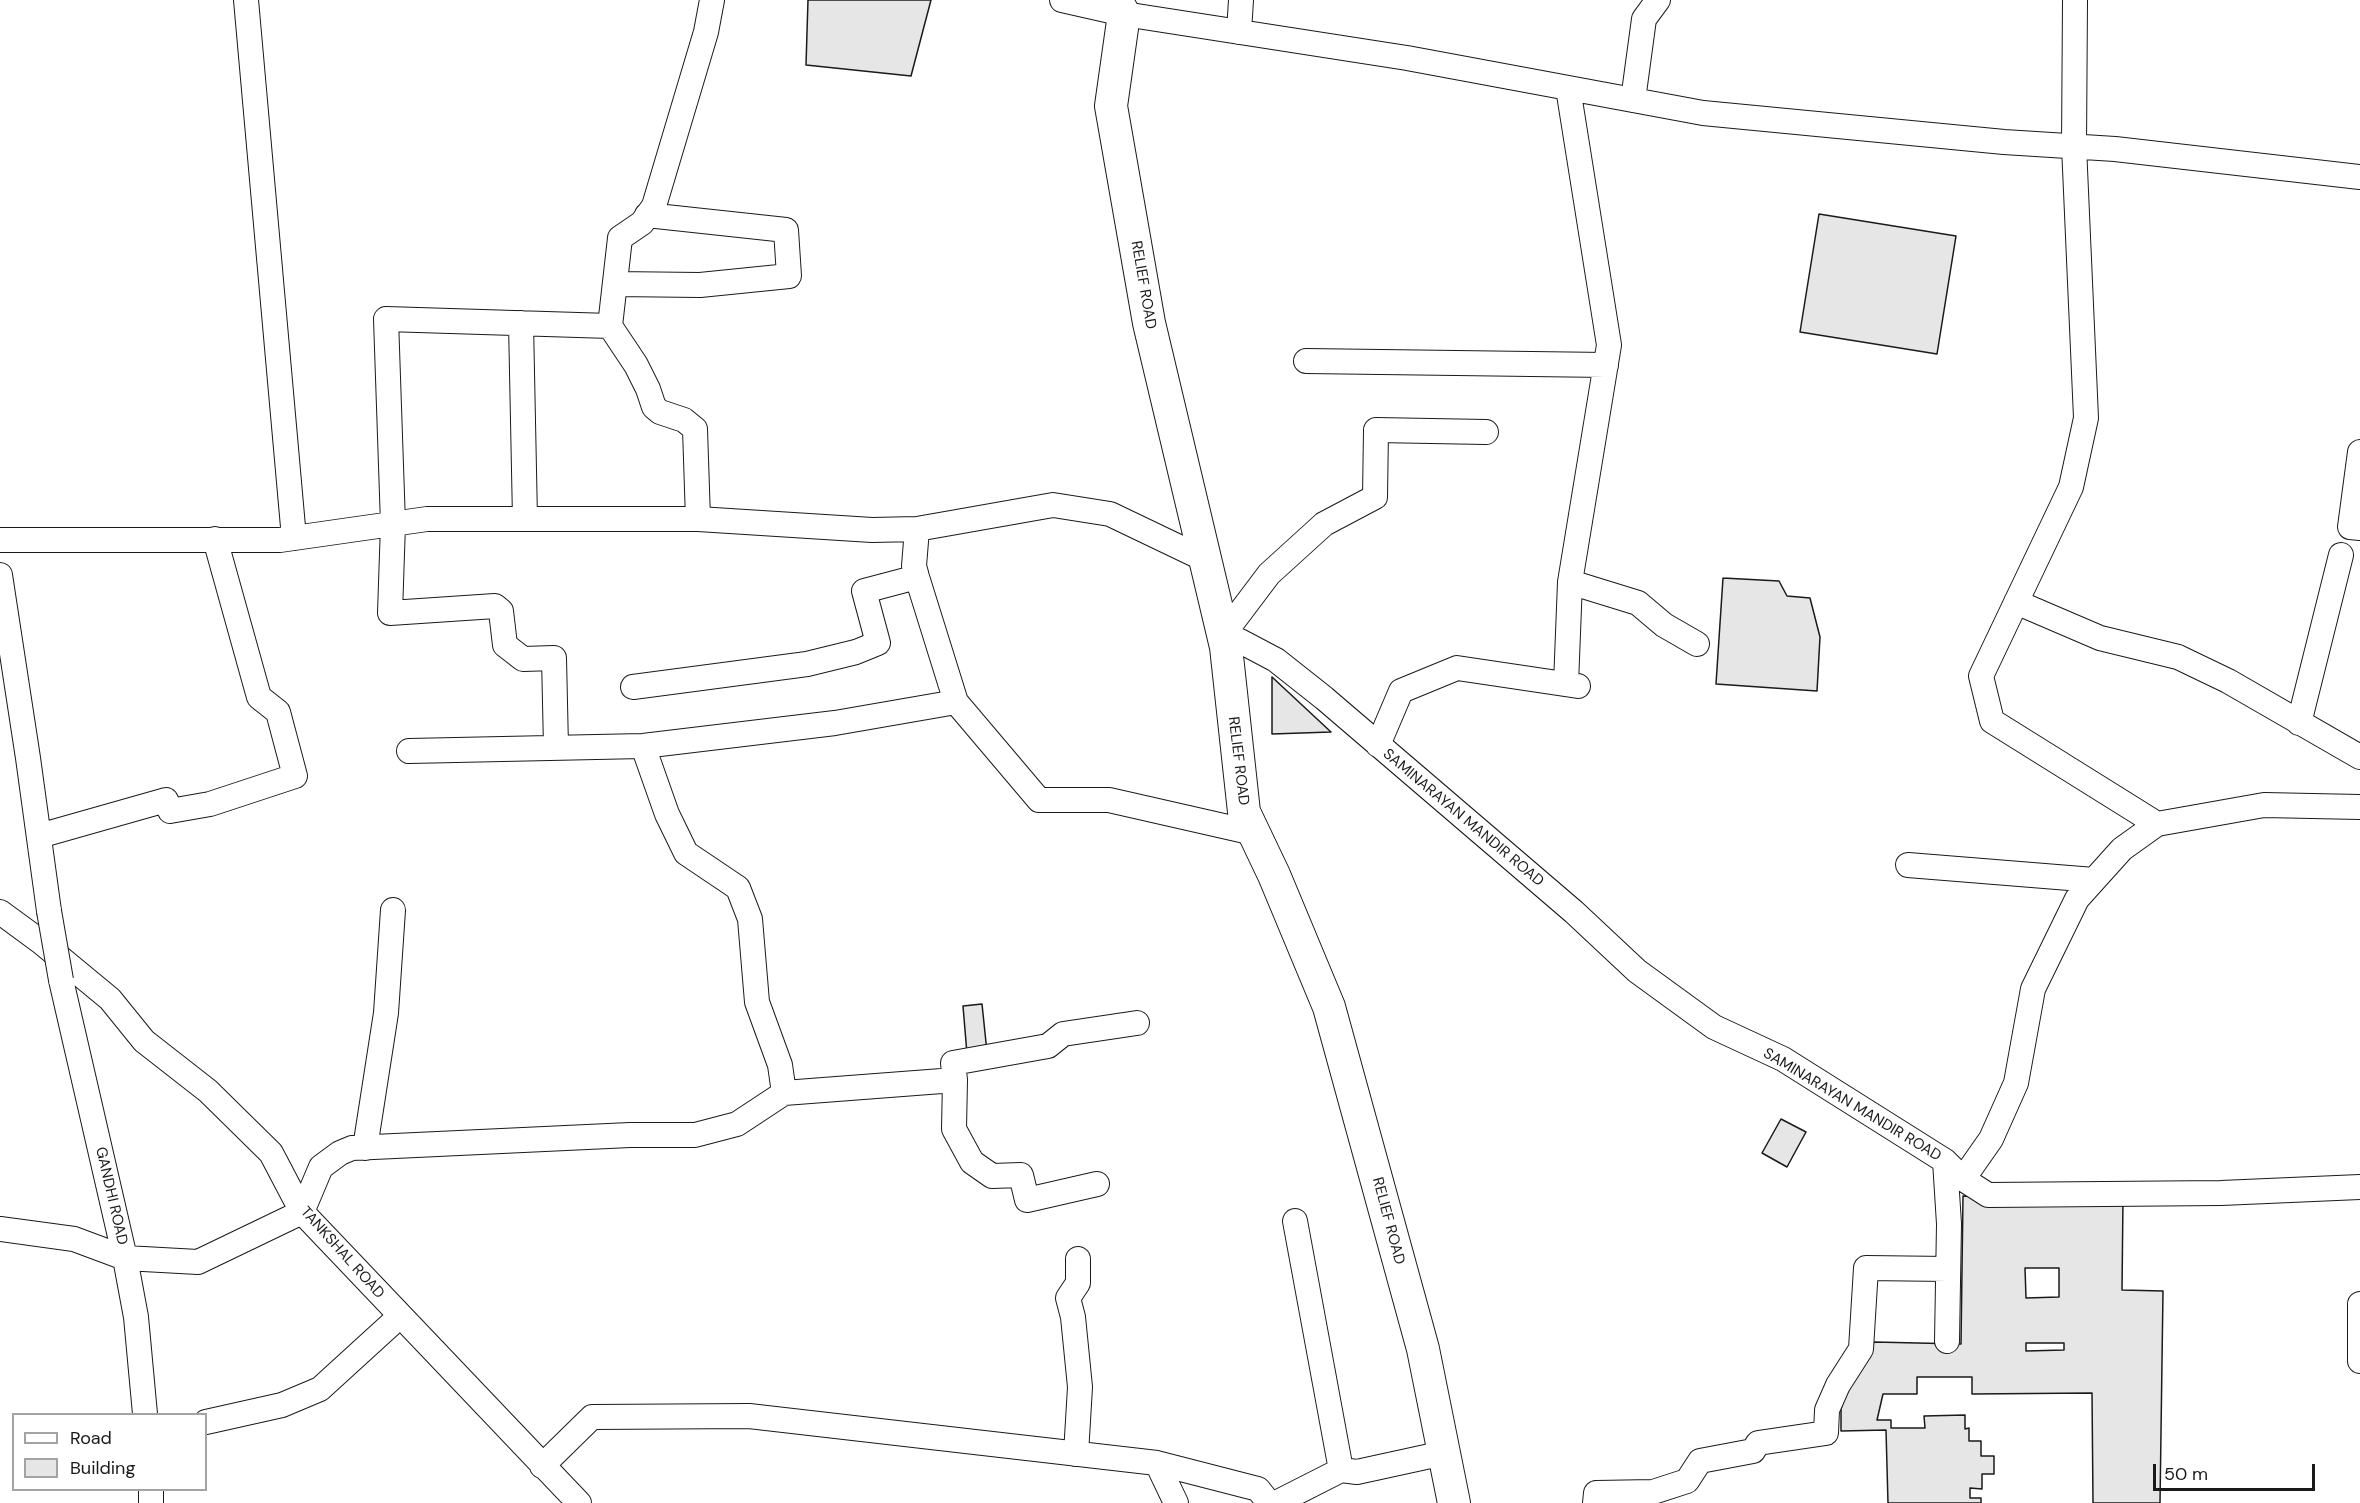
<!DOCTYPE html>
<style>
body{margin:0}
#map{position:relative;width:2360px;height:1503px;overflow:hidden;background:#fff;font-family:"DM Sans",sans-serif}
canvas{display:block}
.legend{position:absolute;left:12px;top:1413px;width:195px;height:78px;box-sizing:border-box;background:#fff;border:2px solid #a3a3a3;margin:0;padding:8px 10px;list-style:none;font-size:18px;color:#1a1a1a}
.legend li{display:flex;align-items:center;gap:12px;height:30px}
.legend b{width:30px;border:2px solid #a3a3a3}
.scale{position:absolute;left:2153px;top:1464px;width:162px;height:27px;box-sizing:border-box;border:3px solid #1a1a1a;border-top:0;padding-left:8px;font-size:18px;line-height:21px;white-space:nowrap;color:#1a1a1a;-webkit-text-stroke:4px #fff;paint-order:stroke}
</style>
<div id="map">
<canvas width="2360" height="1503"></canvas>
<ul class="legend">
<li><b style="height:8px;background:#fff"></b>Road</li>
<li><b style="height:16px;background:#e6e6e6"></b>Building</li>
</ul>
<div class="scale">50 m</div>
</div>
<script>
const c = document.querySelector('canvas').getContext('2d');
c.lineJoin = 'round';
function fillPath(path, color) {
  c.fillStyle = color;
  c.fill(path, 'evenodd');
}
function shape(rows) {
  const path = new Path2D();
  for (const r of rows) {
    path.moveTo(r[0], r[1]);
    for (let i = 2; i < r.length; i += 2) path.lineTo(r[i], r[i + 1]);
  }
  return path;
}
function trace(path, color, width, dash) {
  c.strokeStyle = color;
  c.lineWidth = width;
  c.lineCap = dash ? 'butt' : 'round';
  c.setLineDash(dash || []);
  c.stroke(path);
}
function label(font, color, halo, rows, align = 'center') {
  c.font = font + ' "DM Sans",sans-serif';
  c.lineWidth = 4.5;
  c.setLineDash([]);
  c.textBaseline = 'middle';
  c.strokeStyle = halo;
  c.fillStyle = color;
  for (const [text, x, y, turn = 0] of rows) {
    c.save();
    c.translate(x, y);
    c.rotate((+turn || 0) * Math.PI / 180);
    c.textAlign = isNaN(turn) ? turn : align;
    if (halo) c.strokeText(text, 0, 0);
    c.fillText(text, 0, 0);
    c.restore();
  }
}
const building = shape([
 [808,0,931,0,911,76,806,65,808,0],
 [1819,214,1956,236,1937,354,1800,332,1819,214],
 [1723,578,1779,581,1787,596,1810,598,1820,637,1817,691,1716,684,1723,578],
 [1272,677,1331,732,1272,734,1272,677],
 [982,1004,987,1052,967,1054,963,1006,982,1004],
 [1781,1119,1806,1132,1787,1167,1762,1153,1781,1119],
 [1963,1196,2123,1198,2122,1290,2163,1291,2160,1503,2093,1503,2092,1393,1972,1394,1972,1377,1917,1377,1917,1394,1883,1394,1877,1420,1891,1420,1891,1428,1925,1428,1924,1416,1965,1415,1965,1429,1969,1428,1969,1441,1981,1441,1981,1456,1994,1456,1994,1474,1982,1474,1982,1489,1970,1488,1970,1498,1981,1498,1981,1503,1888,1503,1886,1430,1841,1431,1841,1409,1848,1385,1874,1342,1961,1344,1963,1196],
 [2025,1268,2059,1268,2059,1297,2026,1298,2025,1268],
 [2026,1343,2064,1343,2064,1350,2026,1351,2026,1343]
]);
fillPath(building, '#e6e6e6');
trace(building, '#1a1a1a', 1.5);
const minor = shape([
 [246,0,294,538],
 [1062,0,1124,14,1407,58,1703,113,2004,142,2115,149,2360,177],
 [2075,0,2074,146,2086,418,2071,487,1981,676,1992,721,2157,824],
 [1239,32,1241,0],
 [1633,100,1644,19,1658,0],
 [615,284,700,285,789,276,786,230,647,215],
 [521,323,525,519],
 [1306,361,1606,365],
 [2360,452,2350,527,2360,528],
 [698,519,695,429,684,420,660,412,654,407,648,389,636,365,610,326,620,238,642,223,654,206,706,32,712,0],
 [917,529,914,566,917,577,956,702,1039,800,1109,800,1254,833],
 [0,540,280,540,427,519,698,519,872,530,917,529,1053,505,1110,514,1206,560],
 [0,575,28,758,49,911],
 [1570,582,1638,603,1664,625,1697,644],
 [2016,602,2100,638,2178,657,2228,681,2360,757],
 [1223,635,1269,574,1324,524,1375,497,1376,430,1486,432],
 [1226,647,1240,641,1276,660,1324,698,1574,912,1637,971,1714,1027,1783,1059,1945,1161,1963,1179,1988,1195,2221,1193,2360,1187],
 [1566,684,1570,582,1609,345,1568,88],
 [633,687,807,664,856,652,878,643,864,591,917,577],
 [2299,723,2341,555],
 [1378,745,1401,691,1457,668,1578,686],
 [643,746,667,814,686,853,738,888,750,919,757,1002,780,1065,784,1093],
 [556,747,554,658,523,659,505,645,501,611,495,606,390,613,393,524,386,319,610,326],
 [409,751,643,746,835,723,956,702],
 [39,836,166,800,170,811,210,804,295,776,278,712,259,697,215,539],
 [1908,865,2094,880],
 [0,912,41,942,110,999,144,1041,208,1091,271,1153,302,1212,579,1503],
 [61,980,125,1258,136,1317,145,1414],
 [955,1080,954,1129,972,1162,992,1176,1021,1175,1027,1200,1097,1184],
 [365,1148,386,1013,393,910],
 [1945,1161,1949,1224,1947,1341],
 [1963,1179,1991,1139,2016,1083,2033,989,2077,899,2122,849,2157,824,2264,805,2360,807],
 [1295,1221,1341,1470],
 [0,1229,74,1239,125,1258,198,1262,302,1212,321,1167,340,1153,352,1148,630,1135,695,1135,737,1124,784,1093,955,1080,953,1063,1048,1046,1063,1034,1137,1023],
 [2360,1304,2360,1361],
 [206,1422,282,1405,320,1389,400,1316],
 [1076,1454,1080,1387,1073,1317,1068,1298,1078,1283,1078,1259],
 [1157,1463,1176,1503],
 [542,1466,592,1417,749,1416,1157,1463,1258,1489,1269,1503],
 [151,1490,151,1503],
 [1276,1503,1341,1470,1357,1472,1444,1453],
 [1595,1503,1596,1493,1653,1492,1687,1481,1700,1461,1753,1451,1758,1443,1826,1433,1827,1410,1838,1385,1861,1349,1866,1268,1948,1269]
]);
const major = shape([
 [1116,0,1124,14,1111,106,1149,323,1226,647,1244,812,1274,875,1329,1007,1423,1349,1454,1503]
]);
trace(minor, '#1a1a1a', 26);
trace(major, '#1a1a1a', 34);
trace(minor, '#fff', 24);
trace(major, '#fff', 32);
const minorBridge = shape([
 [49,911,61,980]
]);
trace(minorBridge, '#1a1a1a', 26, []);
trace(minorBridge, '#fff', 24);
label('15px', '#1a1a1a', '#fff', [
 ["RELIEF ROAD",1143,285,80],
 ["RELIEF ROAD",1238,761,83],
 ["SAMINARAYAN MANDIR ROAD",1463,818,40],
 ["SAMINARAYAN MANDIR ROAD",1852,1105,31],
 ["GANDHI ROAD",111,1196,77],
 ["RELIEF ROAD",1388,1221,75],
 ["TANKSHAL ROAD",342,1253,48]
]);
</script>
